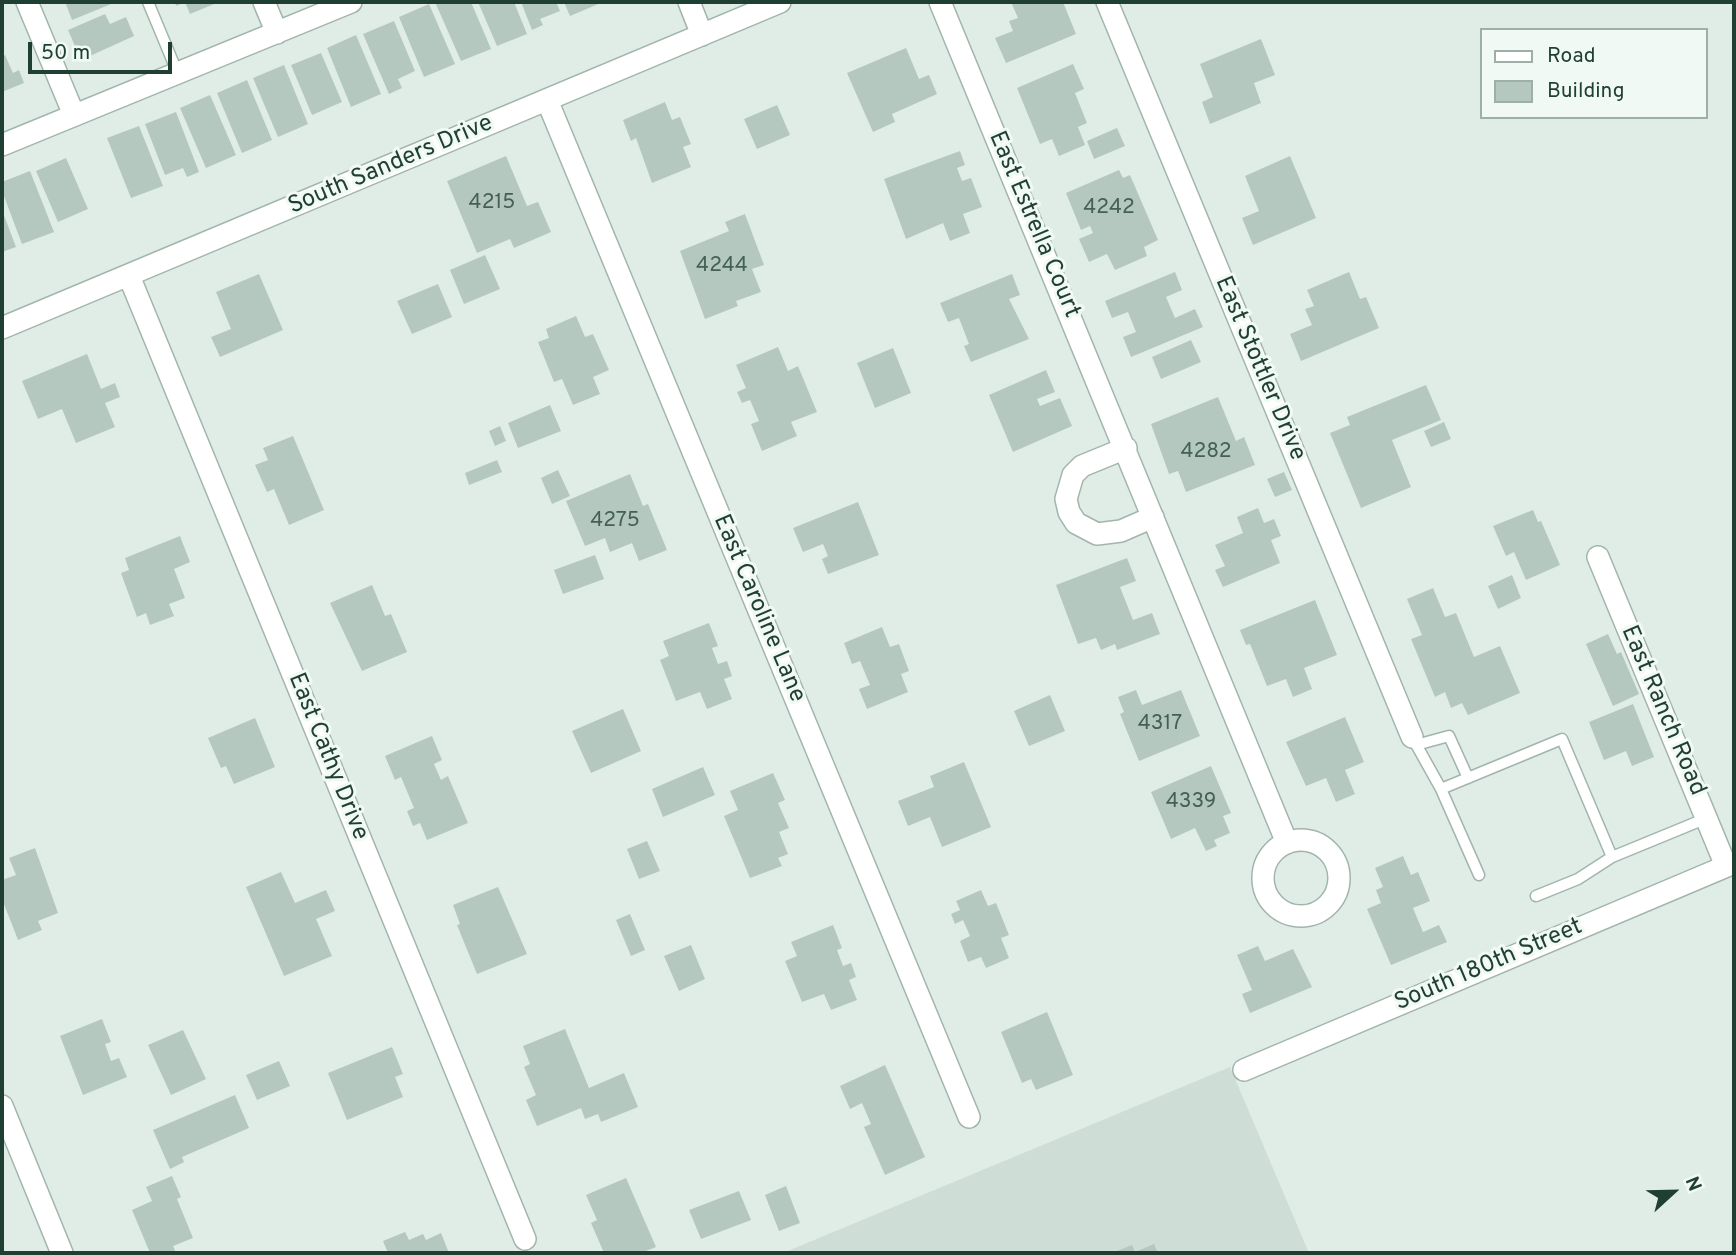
<!DOCTYPE html>
<style>
body{margin:0}
#map{position:relative;width:1736px;height:1255px;overflow:hidden;background:#e0ede6;font-family:Overpass,sans-serif}
canvas{display:block}
.frame{position:absolute;inset:0;border:4px solid #1f3f33;pointer-events:none}
.legend{position:absolute;left:1480px;top:28px;width:228px;height:91px;box-sizing:border-box;background:#f1f9f4;border:2px solid #9dafa7;margin:0;padding:9px 12px;list-style:none;font-size:21px;color:#1f3f33}
.legend li{display:flex;align-items:center;gap:14px;height:35px}
.legend b{width:35px;border:2px solid #9dafa7}
.north{position:absolute;left:1638px;top:1157px;width:70px;height:70px;-webkit-text-stroke:5px #f1f9f4;paint-order:stroke;rotate:68deg;font-size:19px;font-weight:700;line-height:28px;text-align:center;color:#1f3f33}
.north::after{content:'';display:block;margin:auto;width:24px;height:32px;background:#1f3f33;clip-path:polygon(50% 0,100% 100%,50% 72%,0 100%)}
.scale{position:absolute;left:28px;top:42px;width:144px;height:32px;box-sizing:border-box;border:4px solid #1f3f33;border-top:0;padding-left:9px;font-size:21px;line-height:24px;white-space:nowrap;color:#1f3f33;-webkit-text-stroke:5px #f1f9f4;paint-order:stroke}
</style>
<div id="map">
<canvas width="1736" height="1255"></canvas>
<div class="frame"></div>
<ul class="legend">
<li><b style="height:9px;background:#fff"></b>Road</li>
<li><b style="height:19px;background:#b5c8bf"></b>Building</li>
</ul>
<div class="north">N</div>
<div class="scale">50 m</div>
</div>
<script>
const c = document.querySelector('canvas').getContext('2d');
c.lineJoin = 'round';
function fillPath(path, color) {
  c.fillStyle = color;
  c.fill(path, 'evenodd');
}
function shape(rows) {
  const path = new Path2D();
  for (const r of rows) {
    if (r.length === 3) {
      path.moveTo(r[0] + r[2], r[1]);
      path.arc(r[0], r[1], r[2], 0, 2 * Math.PI);
      continue;
    }
    path.moveTo(r[0], r[1]);
    for (let i = 2; i < r.length; i += 2) path.lineTo(r[i], r[i + 1]);
  }
  return path;
}
function trace(path, color, width, dash) {
  c.strokeStyle = color;
  c.lineWidth = width;
  c.lineCap = dash ? 'butt' : 'round';
  c.setLineDash(dash || []);
  c.stroke(path);
}
function label(font, color, halo, rows, align = 'center') {
  c.font = font + ' Overpass,sans-serif';
  c.lineWidth = 6;
  c.setLineDash([]);
  c.textBaseline = 'middle';
  c.strokeStyle = halo;
  c.fillStyle = color;
  for (const [text, x, y, turn = 0] of rows) {
    c.save();
    c.translate(x, y);
    c.rotate((+turn || 0) * Math.PI / 180);
    c.textAlign = isNaN(turn) ? turn : align;
    if (halo) c.strokeText(text, 0, 0);
    c.fillText(text, 0, 0);
    c.restore();
  }
}
fillPath(shape([
 [1230,1067,1309,1253,783,1253]
]), '#ceddd5');
fillPath(shape([
 [65,2,116,2,72,20],
 [175,2,219,2,190,14,185,2,176,6],
 [435,2,471,2,491,49,461,61],
 [478,2,514,2,527,34,497,46],
 [521,2,556,2,560,11,540,19,543,25,532,30],
 [564,2,603,2,570,16],
 [1011,2,1063,2,1076,34,1006,63,995,38,1013,31,1009,21,1018,18],
 [429,4,455,64,424,77,399,17],
 [105,14,110,24,126,17,134,36,81,60,68,30],
 [394,21,415,71,398,79,402,88,389,94,363,34],
 [356,35,381,94,351,107,327,48],
 [1261,39,1275,75,1254,83,1261,103,1210,124,1202,102,1213,97,1200,64],
 [906,48,919,79,929,75,937,94,892,114,895,122,873,132,847,73],
 [321,53,342,102,312,115,291,65],
 [5,55,13,73,19,70,24,83,2,92,2,56],
 [1073,64,1084,89,1075,93,1087,123,1078,127,1085,145,1059,156,1052,139,1040,144,1017,88],
 [284,65,308,124,278,137,253,78],
 [247,80,272,140,242,153,217,93],
 [210,95,236,155,206,168,180,108],
 [665,102,672,120,680,117,691,144,683,147,691,167,652,183,636,138,631,141,623,120],
 [777,105,790,135,757,149,744,119],
 [176,112,199,172,187,177,183,168,165,175,145,124],
 [139,126,163,186,131,198,107,138],
 [1117,128,1125,146,1094,159,1087,141],
 [960,151,965,165,957,168,962,181,971,178,982,207,963,214,970,233,950,241,943,223,906,239,884,179],
 [506,156,527,206,538,202,551,232,514,248,510,239,477,253,447,181],
 [1290,156,1316,218,1253,245,1242,218,1259,211,1245,176],
 [66,158,88,209,58,222,36,171],
 [1119,170,1123,178,1130,175,1158,240,1144,247,1147,256,1115,270,1107,254,1089,262,1079,239,1093,233,1090,226,1081,230,1066,193],
 [30,171,54,232,22,244,2,191,2,182],
 [2,210,16,247,2,252],
 [745,214,764,265,752,269,761,292,736,301,738,306,705,319,680,251,729,231,725,222],
 [485,255,500,289,464,304,450,270],
 [1175,272,1182,290,1166,297,1175,318,1195,309,1203,327,1131,357,1123,337,1136,332,1128,312,1112,318,1105,301],
 [1349,272,1360,299,1366,297,1379,328,1301,361,1290,334,1312,325,1305,309,1314,306,1307,290],
 [259,274,283,330,220,357,211,337,231,329,216,292],
 [1012,274,1020,295,1009,299,1029,339,971,362,964,346,969,344,959,318,948,322,940,303],
 [438,284,452,317,412,334,397,301],
 [576,316,585,337,593,334,609,370,593,377,600,394,573,405,562,379,554,382,538,342,549,338,546,329],
 [1191,340,1201,362,1161,379,1152,357],
 [778,347,788,371,798,366,817,412,791,422,797,436,762,451,751,424,759,421,750,400,742,403,737,392,746,388,736,365],
 [893,348,911,393,875,408,857,363],
 [87,354,101,389,115,383,120,397,105,403,115,427,76,443,62,409,38,419,22,381],
 [1046,370,1055,392,1037,399,1040,406,1060,398,1072,426,1013,452,989,395],
 [1426,385,1441,420,1392,440,1411,487,1361,508,1330,433,1350,425,1347,417],
 [1218,397,1236,441,1244,437,1255,465,1186,492,1178,471,1169,474,1151,424],
 [550,405,561,431,518,448,508,423],
 [1444,422,1451,439,1431,447,1424,431],
 [500,426,506,441,495,446,489,431],
 [293,436,324,510,289,525,274,489,267,492,255,465,268,460,263,448],
 [497,460,502,472,469,485,465,473],
 [558,470,570,496,552,504,541,478],
 [1284,472,1292,490,1275,497,1267,479],
 [630,474,643,506,648,504,667,550,639,561,632,543,610,552,605,538,585,546,566,501],
 [858,502,879,555,828,574,822,559,828,556,823,544,803,552,793,528],
 [1258,508,1264,523,1274,519,1281,536,1271,540,1280,563,1223,587,1215,570,1225,566,1215,545,1243,533,1237,517],
 [1533,510,1538,522,1541,521,1560,565,1526,580,1514,552,1506,556,1493,526],
 [180,536,190,562,174,569,185,598,169,604,174,616,150,625,146,613,137,617,121,573,129,570,125,558],
 [595,555,604,579,563,594,554,570],
 [1127,558,1136,581,1120,587,1133,620,1152,613,1160,634,1117,650,1115,644,1101,650,1096,638,1078,644,1056,585],
 [1512,575,1521,598,1498,609,1488,586],
 [372,585,385,616,391,614,407,652,362,671,330,603],
 [1433,588,1445,617,1456,613,1474,657,1500,646,1520,693,1468,715,1462,703,1451,708,1445,692,1435,697,1411,639,1422,635,1407,599],
 [1315,600,1337,655,1304,668,1312,689,1293,697,1286,679,1267,686,1250,644,1246,645,1240,630],
 [709,623,718,646,712,648,718,664,727,661,732,676,724,679,732,699,707,709,700,692,676,701,660,660,669,656,663,641],
 [882,627,890,647,899,644,909,671,901,674,908,692,867,709,859,689,870,685,860,661,852,664,844,643],
 [1608,634,1617,654,1621,652,1639,694,1613,706,1586,644],
 [1136,690,1142,705,1181,690,1200,736,1139,761,1120,714,1124,712,1118,697],
 [1050,695,1065,731,1029,746,1014,711],
 [1633,704,1654,757,1632,766,1626,751,1604,760,1589,722],
 [623,709,641,751,591,773,572,731],
 [1345,717,1364,762,1345,770,1355,794,1336,802,1326,778,1306,786,1286,742],
 [255,718,275,767,234,784,226,766,221,768,208,738],
 [432,736,442,760,434,764,441,780,448,776,468,823,427,840,420,823,413,826,407,811,414,808,401,777,395,780,385,756],
 [964,762,991,827,942,847,930,817,908,826,898,801,934,787,930,776],
 [1211,766,1231,813,1223,816,1230,833,1214,840,1217,846,1206,851,1195,828,1171,839,1151,792],
 [703,767,715,795,663,817,652,789],
 [773,773,785,800,778,803,789,828,779,832,788,854,778,858,782,866,750,878,724,816,738,810,730,791],
 [647,841,660,871,639,879,627,849],
 [35,848,58,913,38,921,42,930,18,940,2,899,2,880,16,875,9,858],
 [1403,856,1411,875,1418,872,1430,901,1413,908,1423,932,1439,925,1447,942,1391,965,1367,909,1381,903,1376,890,1383,887,1375,868],
 [281,872,295,903,326,890,335,911,316,919,332,956,284,976,246,887],
 [498,887,527,954,477,974,457,925,460,924,453,905],
 [981,890,988,906,996,903,1009,935,1001,938,1009,958,986,968,981,957,968,962,960,941,970,936,963,920,955,924,951,914,960,910,956,901],
 [630,914,645,950,631,956,616,920],
 [833,925,842,948,837,950,843,966,851,963,856,977,849,980,857,1000,831,1010,824,994,802,1002,785,961,797,956,791,942],
 [691,945,705,979,679,991,664,956],
 [1258,946,1265,961,1293,949,1312,987,1250,1013,1242,994,1252,990,1237,955],
 [1047,1012,1073,1075,1036,1090,1031,1079,1022,1083,1001,1032],
 [102,1019,111,1042,105,1044,111,1061,119,1058,127,1077,83,1095,60,1036],
 [565,1029,589,1088,624,1073,638,1107,601,1122,598,1114,585,1119,581,1108,537,1126,526,1100,536,1095,524,1067,530,1064,523,1046],
 [183,1030,206,1079,171,1095,148,1045],
 [392,1047,403,1074,395,1077,403,1097,347,1120,328,1073],
 [279,1061,290,1086,257,1100,246,1075],
 [885,1065,925,1157,885,1175,864,1127,871,1124,862,1103,850,1109,840,1086],
 [235,1095,249,1128,182,1157,184,1162,170,1169,153,1130],
 [172,1176,181,1197,177,1199,193,1238,173,1246,176,1253,150,1253,132,1210,152,1201,146,1187],
 [626,1178,656,1247,641,1253,604,1253,591,1223,597,1220,586,1195],
 [786,1186,800,1223,779,1231,765,1195],
 [739,1191,751,1220,701,1239,689,1210],
 [405,1232,409,1240,423,1234,426,1240,441,1233,449,1253,388,1253,383,1241],
 [1154,1244,1158,1253,1112,1253,1132,1245,1135,1252]
]), '#b5c8bf');
const lane = shape([
 [148,2,178,74],
 [1412,737,1441,789,1562,739,1612,857,1578,879,1536,896],
 [1416,745,1449,736,1468,778],
 [1441,789,1479,875],
 [1612,857,1707,818]
]);
const street = shape([
 [27,2,74,115],
 [264,2,277,33],
 [689,2,702,35],
 [940,2,1287,843],
 [1107,2,1412,737],
 [547,100,969,1117],
 [2,145,351,2],
 [129,276,525,1239],
 [2,328,780,2],
 [1126,448,1082,466,1073,475,1066,499,1069,512,1076,523,1097,534,1121,531,1153,517],
 [1598,557,1726,866],
 [1301,878,38],
 [1244,1070,1734,863],
 [2,1106,62,1253]
]);
trace(lane, '#a2b5ad', 13);
trace(street, '#a2b5ad', 24);
trace(lane, '#fff', 10);
trace(street, '#fff', 21);
label('21px', '#446156', null, [
 ["4215",492,204],
 ["4242",1109,209],
 ["4244",722,267],
 ["4282",1206,453],
 ["4275",615,522],
 ["4317",1160,725],
 ["4339",1191,803]
]);
label('24px', '#1f3f33', '#f1f9f4', [
 ["South Sanders Drive",391,166,-23],
 ["East Estrella Court",1033,225,67],
 ["East Stottler Drive",1259,369,67],
 ["East Caroline Lane",758,609,67],
 ["East Ranch Road",1662,711,67],
 ["East Cathy Drive",327,757,68],
 ["South 180th Street",1489,966,-23]
]);
</script>
